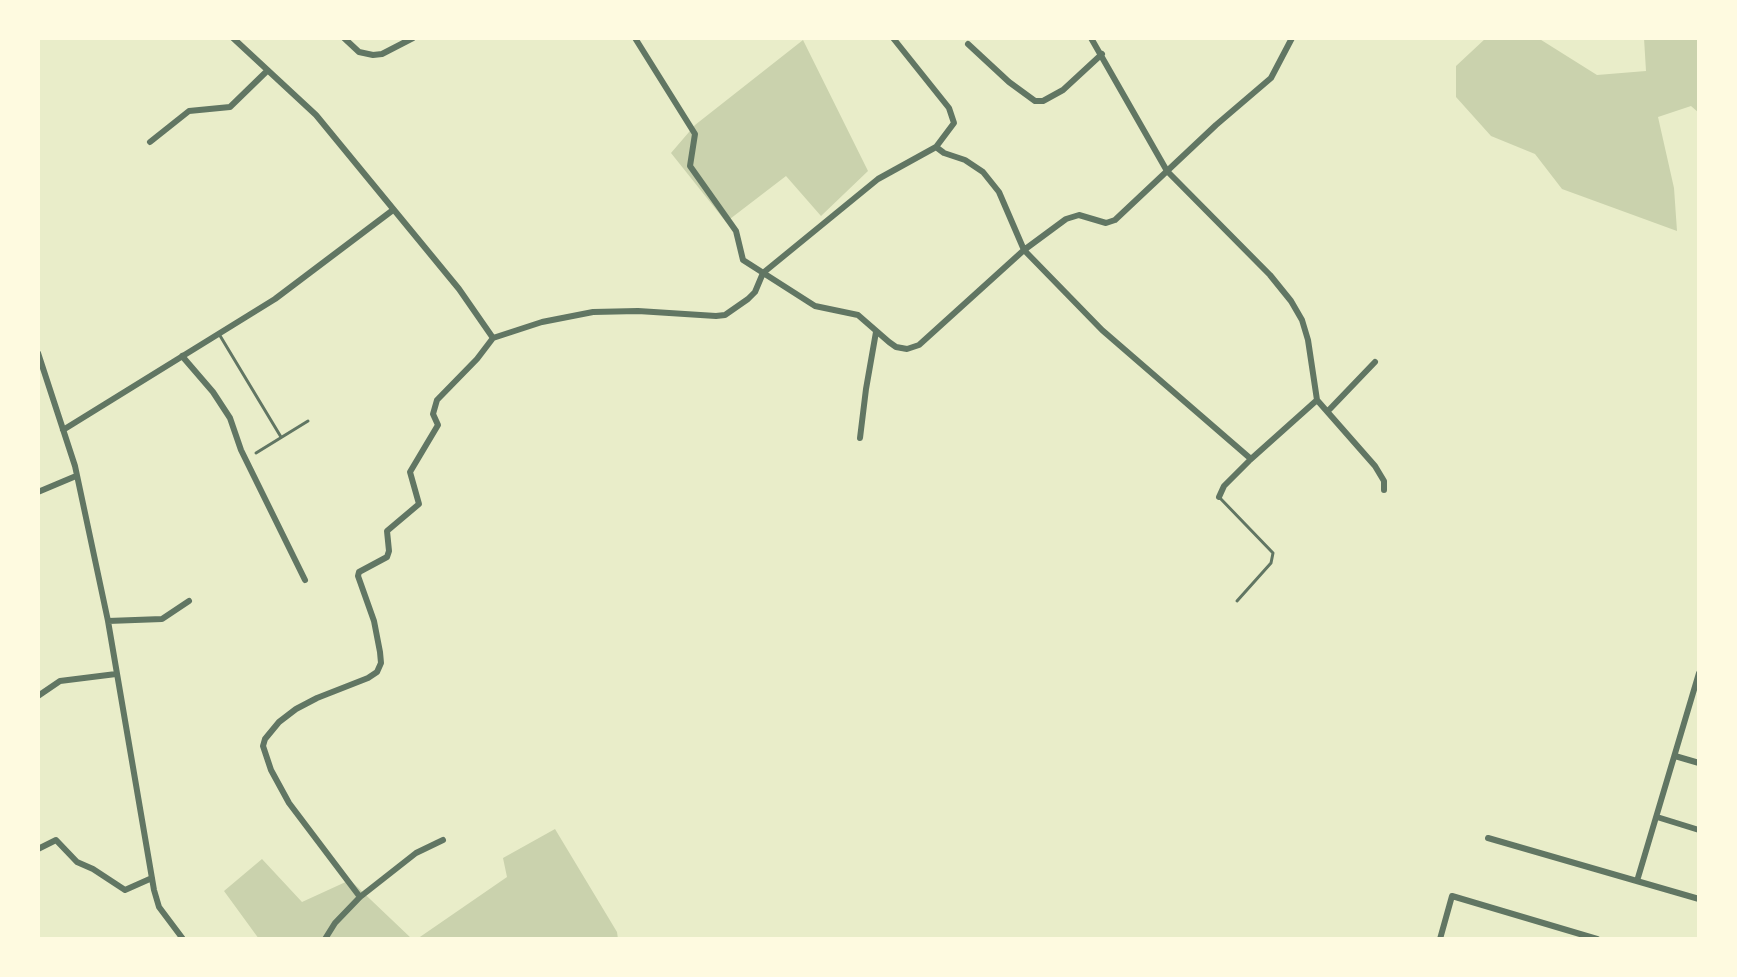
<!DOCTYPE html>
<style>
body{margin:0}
#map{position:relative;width:1737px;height:977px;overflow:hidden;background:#e9edc9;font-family:Overpass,sans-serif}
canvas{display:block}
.frame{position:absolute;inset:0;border:40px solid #fefae0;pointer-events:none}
</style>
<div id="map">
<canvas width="1737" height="977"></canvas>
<div class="frame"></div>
</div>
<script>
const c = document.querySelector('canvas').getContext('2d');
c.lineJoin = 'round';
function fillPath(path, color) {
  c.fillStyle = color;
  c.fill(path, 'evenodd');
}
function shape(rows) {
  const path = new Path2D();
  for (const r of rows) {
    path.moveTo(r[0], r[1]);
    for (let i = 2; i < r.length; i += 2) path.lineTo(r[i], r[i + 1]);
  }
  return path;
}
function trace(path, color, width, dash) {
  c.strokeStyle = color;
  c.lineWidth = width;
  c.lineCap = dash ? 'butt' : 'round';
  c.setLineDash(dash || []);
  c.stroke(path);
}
fillPath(shape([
 [1486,38,1538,38,1597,75,1646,71,1644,38,1699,38,1699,113,1691,106,1658,117,1674,188,1677,231,1562,189,1535,154,1491,136,1456,97,1456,66],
 [803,40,868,171,821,216,786,176,726,222,671,153,695,125],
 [555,829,617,932,618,939,417,939,507,877,503,858],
 [262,859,302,902,350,880,412,939,259,939,224,891]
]), '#cad2ad');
trace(shape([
 [219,334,281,437],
 [256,453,308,421],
 [1219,497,1273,553,1271,563,1237,601]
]), '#617663', 3);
trace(shape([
 [233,38,316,115,459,289,493,338,542,322,593,312,638,311,716,316,725,315,748,299,755,292,763,273,878,179,936,147,954,123,949,108,893,38],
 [344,38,359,52,373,55,382,54,413,38],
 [635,38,695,134,690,166,736,231,743,260,815,306,858,315,889,342,896,347,907,349,919,345,1024,250,1066,219,1079,215,1106,223,1115,220,1216,125,1271,78,1292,38],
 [1091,38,1167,171,1270,275,1291,301,1302,320,1308,340,1317,400,1375,466,1384,481,1384,490],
 [968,44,1009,82,1035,101,1043,101,1063,90,1102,54],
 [150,142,189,111,230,107,267,71],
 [936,147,944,153,965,160,983,172,999,192,1024,250,1102,330,1251,459],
 [38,353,75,466,108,621,154,890,159,907,183,939],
 [182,356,213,392,230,418,241,450,305,580],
 [1328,411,1375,362],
 [63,430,275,299,393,210],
 [860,438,866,389,876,332],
 [38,492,76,476],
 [1219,497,1224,486,1251,459,1317,400],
 [108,621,162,619,189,601],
 [38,696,60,681,116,674],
 [1675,756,1699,763],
 [1657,817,1699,830],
 [1488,838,1699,899],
 [38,849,56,840,77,862,93,869,125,890,152,878],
 [1637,881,1699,673],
 [360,897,289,803,271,770,263,746,265,739,279,722,296,709,317,698,368,678,377,672,381,663,380,652,374,621,358,576,359,572,387,557,389,551,387,531,419,504,410,472,438,425,433,414,437,400,477,359,493,338],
 [325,939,335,923,360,897,416,853,443,840],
 [1440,939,1452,896,1597,939]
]), '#617663', 6);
</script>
